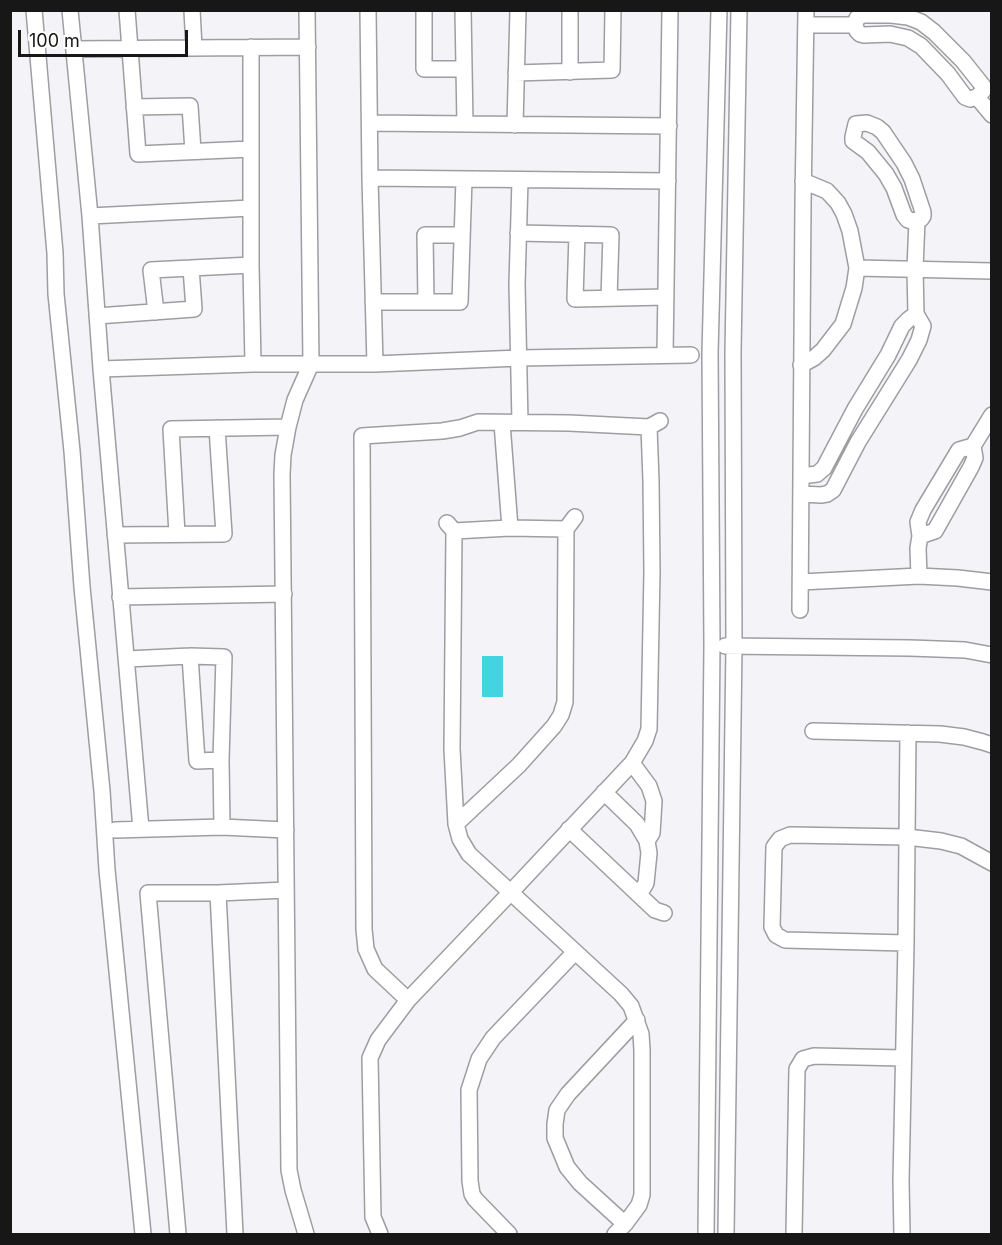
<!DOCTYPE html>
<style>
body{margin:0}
#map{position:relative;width:1002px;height:1245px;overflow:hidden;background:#f4f4f8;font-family:Inter,sans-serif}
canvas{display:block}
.frame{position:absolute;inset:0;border:12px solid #171718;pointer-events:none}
.scale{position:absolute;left:18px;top:30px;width:170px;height:27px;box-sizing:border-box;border:3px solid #171718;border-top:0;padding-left:8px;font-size:18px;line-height:21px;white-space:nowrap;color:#171718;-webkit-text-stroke:4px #fff;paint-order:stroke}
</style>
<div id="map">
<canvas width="1002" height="1245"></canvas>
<div class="frame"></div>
<div class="scale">100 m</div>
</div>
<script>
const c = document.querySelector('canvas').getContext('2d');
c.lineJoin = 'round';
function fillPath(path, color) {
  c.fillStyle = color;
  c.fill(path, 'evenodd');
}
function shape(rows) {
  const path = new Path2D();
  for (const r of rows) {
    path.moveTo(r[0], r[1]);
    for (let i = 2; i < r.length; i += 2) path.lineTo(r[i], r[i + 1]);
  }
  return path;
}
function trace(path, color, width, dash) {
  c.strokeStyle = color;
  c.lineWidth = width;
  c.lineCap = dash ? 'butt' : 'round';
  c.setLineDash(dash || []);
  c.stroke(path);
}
fillPath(shape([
 [482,656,503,656,503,697,482,697]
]), '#43d4e2');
const minor = shape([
 [34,10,55,253,56,294,72,451,82,587,102,791,107,870,143,1234],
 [70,10,90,216,101,369,141,829],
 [127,10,138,154,251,149],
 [192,10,194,48],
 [368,10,370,178,375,364],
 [424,10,424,69,464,69],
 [463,10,465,124],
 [570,10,570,72],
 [863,15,891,15,908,17,921,22,934,32,963,61,983,86,983,91,977,97,970,99,965,97,948,74,921,46,908,38,890,34,864,35,860,34,857,31,855,25,857,18,863,15],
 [806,25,855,25],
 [251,47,251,265,253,364],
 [74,49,308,47],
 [516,73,612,70,613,10],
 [977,97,992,115],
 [134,107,190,106,193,151],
 [370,123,669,126],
 [867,123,877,127,883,132,904,163,912,179,923,212,923,216,921,219,911,221,908,220,904,215,894,188,886,174,868,152,853,141,853,137,856,124,867,123],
 [515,125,518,10],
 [370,178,668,181],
 [90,216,251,208],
 [518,233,611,235,609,298],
 [577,234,575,299,666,297],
 [857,268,992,271],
 [373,302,460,302,464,179],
 [426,302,425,235,462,235],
 [156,312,151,270,251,265],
 [97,316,194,309,191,268],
 [665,355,670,10],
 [801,365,814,358,823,350,843,324,854,288,857,268,850,231,844,214,838,203,827,191,803,181],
 [101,369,253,364,375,364,519,358,691,355],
 [520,422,517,284,520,180],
 [502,423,510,528],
 [801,476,817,474,824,468,855,409,888,355,902,326,909,319,916,314],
 [801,494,821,495,827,494,833,490,858,442,909,360,919,340,923,326,916,314,915,269,917,220],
 [447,523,454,531,452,749,456,824,460,839,469,854,621,994,631,1006,641,1034,642,1050,642,1195,639,1205,625,1224,615,1234],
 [454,531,510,528,566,529],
 [177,534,171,429,288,427],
 [115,535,224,534,217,428],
 [920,536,935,531,971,467,975,458,973,446],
 [919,576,918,548,920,536,918,522,923,510,959,450,973,446,992,415],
 [801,582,919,576,958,578,992,582],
 [120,597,284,594],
 [800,610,803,204,806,10],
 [725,646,910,648,965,650,992,655],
 [190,656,197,761,221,760],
 [127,659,190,656,224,657,221,760,222,827],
 [813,731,940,734,964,737,983,742,992,745],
 [632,763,649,786,654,801,652,833,647,841],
 [604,792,637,824,647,841,649,853,646,883,639,895],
 [456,824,519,765,554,726,561,715,565,702,566,529,575,517],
 [569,829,655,910,664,913],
 [115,830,222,827,286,830],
 [218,893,235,1234],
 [906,943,785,940,776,935,772,927,774,847,780,839,790,835,907,837,941,841,961,846,992,863],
 [408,1000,375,969,366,949,364,929,362,436,442,431,460,428,478,422,569,423,649,427,660,421],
 [625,1224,580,1183,567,1167,555,1138,555,1124,557,1110,568,1094,637,1020],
 [178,1234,148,893,218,893,286,890],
 [306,1234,293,1190,289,1170,282,474,283,455,288,427,295,400,311,364,307,10],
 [380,1234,373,1217,370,1058,378,1040,408,1000,510,893,632,763,645,741,649,729,652,572,651,481,649,427],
 [509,1234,475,1199,472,1194,470,1181,469,1090,479,1059,493,1038,575,952],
 [706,1234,712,646,710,353,719,10],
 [726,1234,734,646,733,352,739,10],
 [794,1234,797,1069,803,1059,814,1056,903,1058],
 [902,1234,901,1181,906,943,908,733]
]);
trace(minor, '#9d9ea1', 18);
trace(minor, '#fff', 15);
</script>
